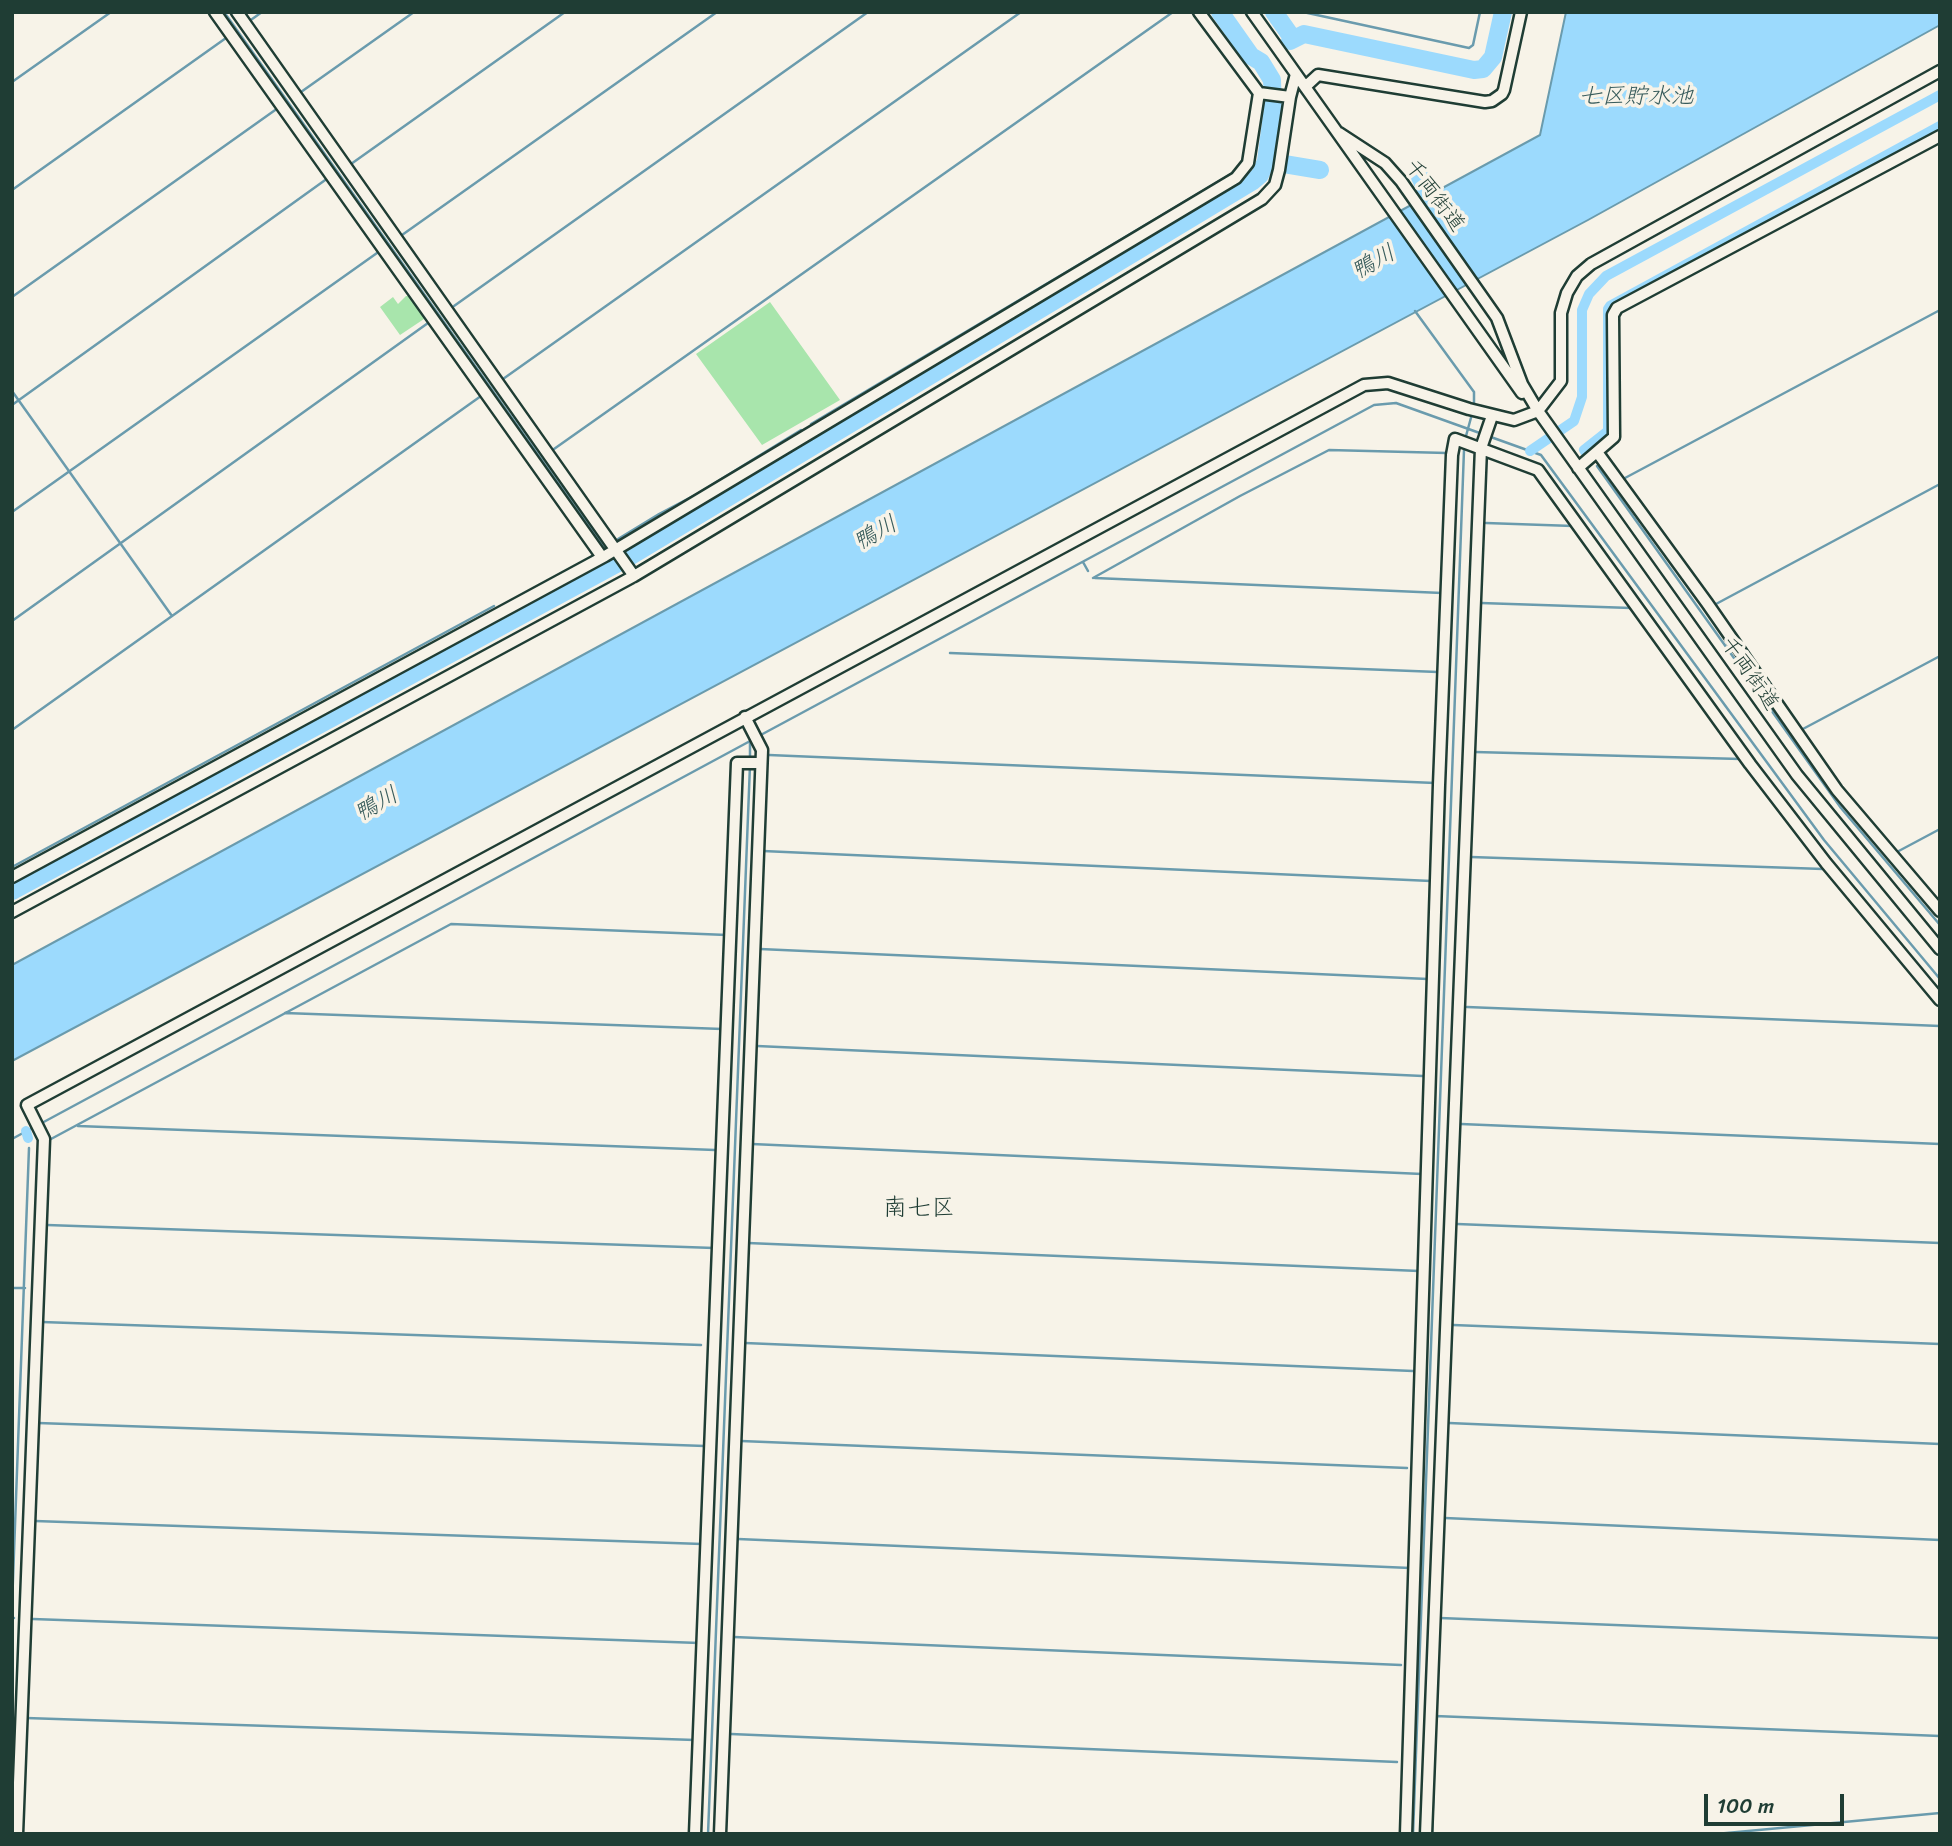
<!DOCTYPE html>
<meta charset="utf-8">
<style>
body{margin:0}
#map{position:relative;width:1952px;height:1846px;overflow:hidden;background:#f7f3e8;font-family:Sriracha,sans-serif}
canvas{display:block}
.frame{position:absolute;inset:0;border:14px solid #1f3d34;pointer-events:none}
.scale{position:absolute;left:1704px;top:1794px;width:140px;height:32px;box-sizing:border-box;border:4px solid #1f3d34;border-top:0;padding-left:9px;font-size:21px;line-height:24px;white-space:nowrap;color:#1f3d34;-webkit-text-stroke:5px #f7f3e8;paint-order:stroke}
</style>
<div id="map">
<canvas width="1952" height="1846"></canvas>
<div class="frame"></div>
<div class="scale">100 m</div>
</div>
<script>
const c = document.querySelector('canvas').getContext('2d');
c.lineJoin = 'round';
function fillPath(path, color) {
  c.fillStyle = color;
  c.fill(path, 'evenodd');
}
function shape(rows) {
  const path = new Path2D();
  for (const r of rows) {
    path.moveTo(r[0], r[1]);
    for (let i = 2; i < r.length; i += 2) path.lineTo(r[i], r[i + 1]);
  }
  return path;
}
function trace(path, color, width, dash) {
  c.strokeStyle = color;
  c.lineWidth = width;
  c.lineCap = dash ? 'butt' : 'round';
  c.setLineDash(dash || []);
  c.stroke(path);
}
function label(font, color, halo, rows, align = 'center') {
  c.font = font + ' Sriracha,"Klee One",sans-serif';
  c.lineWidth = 7;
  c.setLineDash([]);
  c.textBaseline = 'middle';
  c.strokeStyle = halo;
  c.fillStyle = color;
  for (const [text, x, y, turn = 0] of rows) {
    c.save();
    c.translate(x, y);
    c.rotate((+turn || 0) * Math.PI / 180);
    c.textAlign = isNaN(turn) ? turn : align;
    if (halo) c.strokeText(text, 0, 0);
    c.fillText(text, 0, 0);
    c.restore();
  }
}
fillPath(shape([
 [406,296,410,296,424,316,424,319,400,335,380,307,393,297,398,304],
 [770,302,840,400,762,445,696,354]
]), '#a8e5ac');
const water = shape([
 [1566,12,1940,12,1940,25,1588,220,12,1061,12,965,1540,135,1566,12]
]);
fillPath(water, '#9cdafd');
trace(water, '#6a9bad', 2);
trace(shape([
 [224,12,607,552],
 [1303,12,1469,48,1473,45,1480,12],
 [1280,21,1284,19],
 [248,22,262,12],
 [12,82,111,12],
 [301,92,414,12],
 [1257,162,1266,161],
 [351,164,565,12],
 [12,190,226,38],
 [402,235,717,12],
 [12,297,278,108],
 [454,306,868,12],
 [1415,311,1474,392,1474,407],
 [503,379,1021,12],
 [12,391,172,616],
 [12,405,328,178],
 [811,424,1231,174],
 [1466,436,1472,414],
 [554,449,1173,12],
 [1597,466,1841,808,1940,925],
 [1625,478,1940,310],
 [12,512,377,253],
 [1486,523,1573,526],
 [618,539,659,514,697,494,801,430],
 [610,558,615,564],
 [1083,562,1088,571],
 [1093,578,1240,496,1329,450,1447,453],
 [1095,578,1442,593],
 [1481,603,1631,608],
 [1716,604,1940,484],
 [12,621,428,323],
 [950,653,1438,672],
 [12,730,481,396],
 [1801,730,1940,656],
 [757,737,1374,405,1396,403,1541,455,1824,840,1940,979],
 [1475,752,1741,759],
 [769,755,1435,783],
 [750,758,750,741],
 [763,851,1431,881],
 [1895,853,1940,829],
 [1471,857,1823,869],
 [12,867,494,606],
 [760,949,1428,979],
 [1467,1007,1940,1026],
 [285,1013,722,1029],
 [757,1046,1423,1076],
 [40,1124,752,740],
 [1461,1124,1940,1144],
 [78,1126,715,1150],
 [12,1139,34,1127],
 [51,1139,451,924,727,935],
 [752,1144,1422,1174],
 [1457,1224,1940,1243],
 [47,1225,714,1248],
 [748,1243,1419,1271],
 [12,1288,25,1288],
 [42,1322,701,1345],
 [1453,1325,1940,1344],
 [745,1343,1413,1371],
 [38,1423,705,1446],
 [1449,1423,1940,1444],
 [741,1441,1407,1468],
 [1445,1518,1940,1540],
 [35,1521,702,1544],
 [738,1539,1410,1568],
 [12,1606,29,1148],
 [12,1618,14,1618],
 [1440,1618,1940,1638],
 [33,1619,699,1643],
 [734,1637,1401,1665],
 [1435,1716,1940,1736],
 [26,1718,695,1740],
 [731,1734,1397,1762],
 [12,1832,28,1834],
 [708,1834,750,765],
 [1413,1834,1464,450],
 [1432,1834,1436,1716],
 [1716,1834,1940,1813]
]), '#6a9bad', 2.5);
trace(shape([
 [1530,451,1574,421,1582,397,1582,310,1589,294,1606,276,1940,95],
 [1586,453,1584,450,1608,431,1608,309,1610,306,1940,126],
 [26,1131,28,1138]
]), '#9cdafd', 10);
trace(shape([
 [1274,12,1293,39],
 [1290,41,1304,34,1474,70,1483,69,1493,57,1503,12],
 [1266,161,1320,170],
 [1420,177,1438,215],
 [12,891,629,557,1253,181,1260,175,1266,161,1273,107,1272,80,1261,62,1251,56,1220,12]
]), '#9cdafd', 18);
const minor = shape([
 [215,12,602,557],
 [237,12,634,576],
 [1199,12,1259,93,1290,97],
 [1252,12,1522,393],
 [1305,87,1318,75,1485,102,1492,101,1502,94,1504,90,1521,12],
 [1339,133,1385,163,1401,181,1497,318,1522,384,1538,411,1797,775,1940,949],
 [1597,452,1707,603,1837,790,1940,911],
 [1578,468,1614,437,1613,315,1617,308,1940,136],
 [12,877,605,556,1236,178,1248,163,1259,93],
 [12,912,634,576,1262,199,1275,185,1279,170,1290,97,1296,74],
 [17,1834,44,1139,27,1105,1364,385,1388,383,1469,409,1514,420,1538,411,1561,381,1561,313,1567,293,1577,276,1591,264,1940,71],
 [695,1834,737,763,761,763],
 [720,1834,762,750,745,717],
 [1406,1834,1439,785,1452,455,1455,439,1538,470,1750,764,1826,863,1940,1000],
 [1426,1834,1481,448,1492,416]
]);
trace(minor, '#1f3d34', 15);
trace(minor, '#f7f3e8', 10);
label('21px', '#1f3d34', '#f7f3e8', [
 ["千両街道",1434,196,53],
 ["千両街道",1749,674,55]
]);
label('italic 23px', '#385c5c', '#f7f3e8', [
 ["七区貯水池",1636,97],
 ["鴨川",1374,263,-29],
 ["鴨川",876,534,-29],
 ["鴨川",377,805,-29]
]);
label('24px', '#1f3d34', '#f7f3e8', [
 ["南七区",919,1209]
]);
</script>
